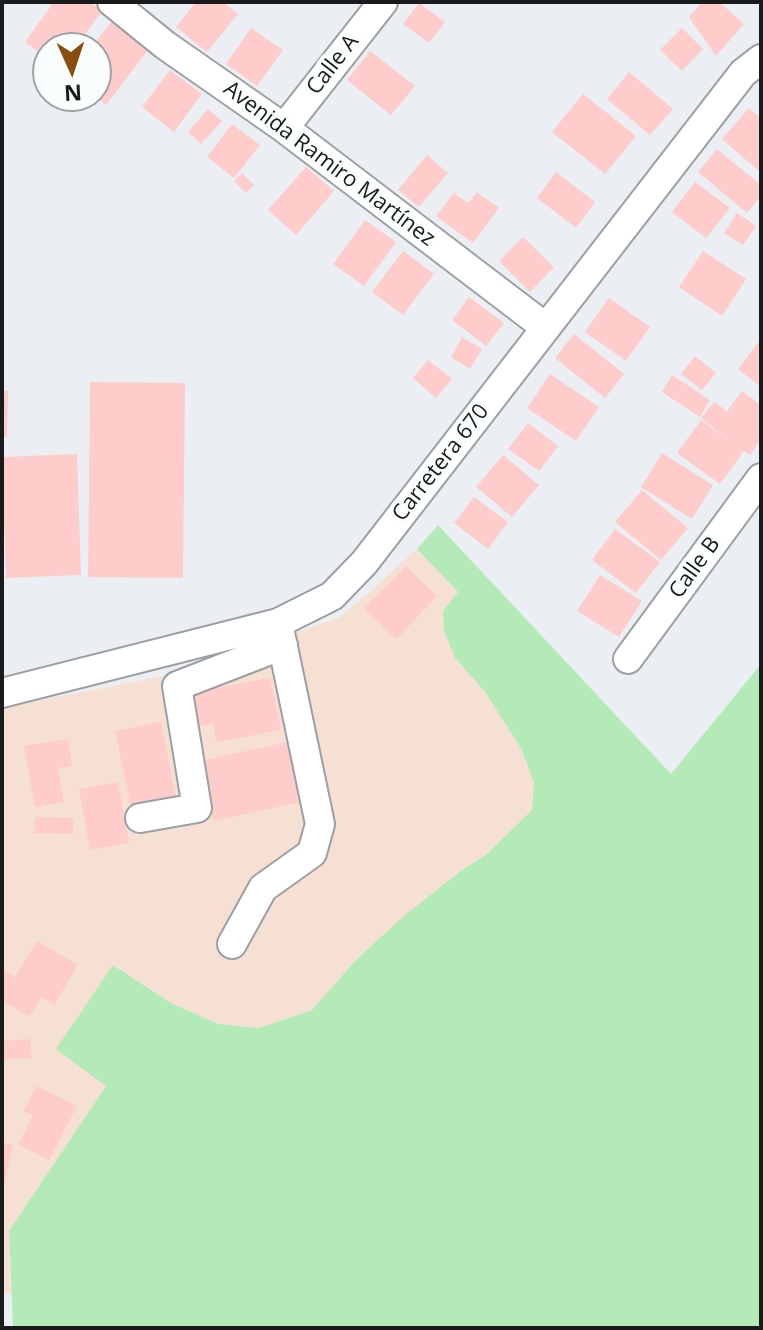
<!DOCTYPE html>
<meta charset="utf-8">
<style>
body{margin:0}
#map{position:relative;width:763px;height:1330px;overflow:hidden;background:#ebeff3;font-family:"Open Sans",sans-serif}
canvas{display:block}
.frame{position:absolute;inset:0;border:4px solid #1a1b1d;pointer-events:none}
.north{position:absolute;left:32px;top:32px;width:80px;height:80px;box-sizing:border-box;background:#fafdfe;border:2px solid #a0a3a4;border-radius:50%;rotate:177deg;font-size:22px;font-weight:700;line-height:32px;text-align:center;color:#1a1b1d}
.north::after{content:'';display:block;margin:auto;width:28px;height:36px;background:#8a4d0d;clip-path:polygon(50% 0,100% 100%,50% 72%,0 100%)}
</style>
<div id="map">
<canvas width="763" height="1330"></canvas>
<div class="frame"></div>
<div class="north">N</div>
</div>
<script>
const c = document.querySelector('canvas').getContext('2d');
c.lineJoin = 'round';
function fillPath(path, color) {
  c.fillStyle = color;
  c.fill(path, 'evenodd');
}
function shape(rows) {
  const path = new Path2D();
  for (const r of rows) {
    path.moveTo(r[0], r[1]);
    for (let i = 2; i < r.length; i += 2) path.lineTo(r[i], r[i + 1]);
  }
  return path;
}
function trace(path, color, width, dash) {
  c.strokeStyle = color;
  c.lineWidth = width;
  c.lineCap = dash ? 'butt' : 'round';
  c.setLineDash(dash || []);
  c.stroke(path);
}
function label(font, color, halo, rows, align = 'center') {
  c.font = font + ' "Open Sans",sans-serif';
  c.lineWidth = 8;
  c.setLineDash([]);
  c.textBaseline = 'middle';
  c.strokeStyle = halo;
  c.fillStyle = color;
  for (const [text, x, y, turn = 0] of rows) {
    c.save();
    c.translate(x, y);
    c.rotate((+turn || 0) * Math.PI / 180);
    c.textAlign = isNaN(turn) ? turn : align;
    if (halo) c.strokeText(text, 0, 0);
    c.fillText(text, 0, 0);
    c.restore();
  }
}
fillPath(shape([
 [417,549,458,592,443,611,455,658,485,692,522,750,534,783,532,810,486,855,462,870,355,961,312,1010,259,1028,218,1024,171,1003,114,965,106,1086,9,1231,11,1293,2,1293,2,708,173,674,341,617]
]), '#f6e0d3');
fillPath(shape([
 [438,525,671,774,761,664,761,1328,13,1328,9,1231,106,1086,56,1049,113,965,171,1003,218,1024,259,1028,312,1010,355,961,404,916,462,870,486,855,532,810,534,783,522,750,485,692,455,658,444,631,443,611,458,592,417,549]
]), '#b3eab8');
fillPath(shape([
 [54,2,90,2,102,11,75,48,48,48,48,59,25,42],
 [196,2,223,2,238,14,207,52,176,27],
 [702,2,719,2,744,24,716,56,689,17],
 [419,3,445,22,429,43,403,24],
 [111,22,148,50,106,105,96,97,96,48,91,48],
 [251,28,283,50,257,86,226,64],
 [682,28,703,49,682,71,660,50],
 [370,51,415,86,391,115,347,80],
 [170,70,202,94,174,132,142,107],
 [629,72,673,109,650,135,607,99],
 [583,94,636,136,605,174,552,132],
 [749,108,761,119,761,173,722,139],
 [208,109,222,121,201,144,188,132],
 [232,124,260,145,234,178,207,157],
 [717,149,761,185,761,196,747,213,698,172],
 [427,155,448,173,419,207,398,190],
 [306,167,334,191,296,235,268,210],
 [556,172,595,202,576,228,537,198],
 [242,173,254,185,246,193,234,181],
 [695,182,730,208,706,238,672,212],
 [477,192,499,208,473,243,436,216,454,193,468,203],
 [737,213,756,226,743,245,724,233],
 [365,220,396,242,364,286,333,264],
 [523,237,554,267,530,292,499,261],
 [403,251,434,274,403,315,372,292],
 [703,251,746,279,722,316,679,287],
 [469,297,504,323,486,346,452,320],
 [609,298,650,327,626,361,585,332],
 [574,334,624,374,605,398,555,358],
 [462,337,482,349,470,369,451,357],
 [761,339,761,387,738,369],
 [695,356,716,373,702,390,681,374],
 [428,360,452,379,436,398,413,378],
 [550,374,599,407,576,441,527,408],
 [672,375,710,400,700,417,662,392],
 [90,382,185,383,183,578,88,577],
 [2,391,8,391,7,437,2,437],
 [742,391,761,405,761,440,750,455,744,451,720,484,677,453,701,420,732,443,701,418,714,402,727,411],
 [528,423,558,446,539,471,508,449],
 [662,453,713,485,692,519,641,487],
 [77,454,81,575,6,578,2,457],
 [503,455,539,485,512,517,476,487],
 [642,490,688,528,661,560,615,522],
 [474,497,508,522,488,549,454,523],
 [615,529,660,562,636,593,592,560],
 [406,566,437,596,396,639,364,609],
 [600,575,642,601,619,637,577,611],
 [270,678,281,730,216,742,213,724,198,727,191,693],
 [161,722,176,798,131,807,115,731],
 [68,739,72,766,58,768,64,802,35,807,24,746],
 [288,742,301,802,213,821,200,761],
 [118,782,129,843,90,850,79,789],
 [35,817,74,818,73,834,34,833],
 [37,941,78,965,54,1005,41,997,30,1017,2,1000,2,970,15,977],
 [30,1039,32,1058,2,1060,2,1041],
 [36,1086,77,1106,49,1160,18,1145,33,1115,24,1111],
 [2,1142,13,1145,3,1190,2,1190]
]), '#fdcccb');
const minor = shape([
 [112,2,165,45,284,128,545,327],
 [284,128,383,2],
 [628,659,761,478],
 [2,693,278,623,332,596,364,563,743,73,761,59],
 [140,818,197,808,177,686,283,645],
 [232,944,263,888,312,853,320,824,278,623]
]);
trace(minor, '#9ca0a3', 32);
trace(minor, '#fff', 28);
label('22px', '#1a1b1d', '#fafdfe', [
 ["Calle A",333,65,-52],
 ["Avenida Ramiro Martínez",329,164,37],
 ["Carretera 670",441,463,-52],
 ["Calle B",695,568,-54]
]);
</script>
